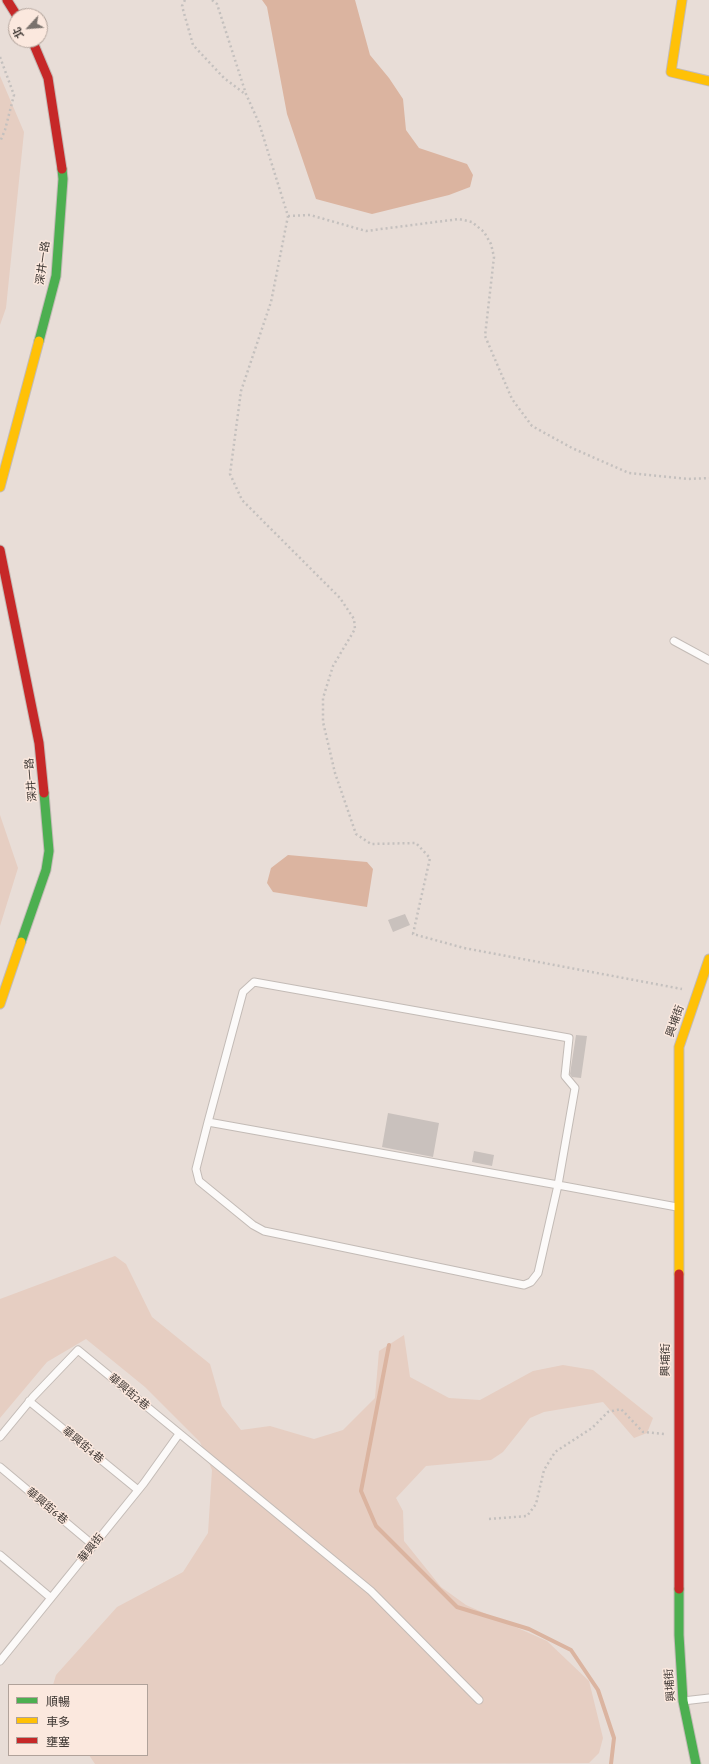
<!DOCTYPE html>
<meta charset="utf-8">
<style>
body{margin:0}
#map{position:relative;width:709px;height:1764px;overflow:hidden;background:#e8ddd7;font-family:"Crimson Pro","Noto Sans TC",serif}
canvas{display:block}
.legend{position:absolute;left:8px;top:1684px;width:140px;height:72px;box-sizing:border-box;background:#fbe8de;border:1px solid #b0a29a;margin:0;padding:5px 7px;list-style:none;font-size:12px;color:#3f3834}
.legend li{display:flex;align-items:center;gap:8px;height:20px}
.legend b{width:20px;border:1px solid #b0a29a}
.north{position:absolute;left:8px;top:8px;width:40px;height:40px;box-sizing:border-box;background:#fbe8de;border:1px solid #b0a29a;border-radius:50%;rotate:244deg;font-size:11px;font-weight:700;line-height:16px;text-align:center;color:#3f3834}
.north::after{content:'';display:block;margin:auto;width:14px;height:18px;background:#7a726d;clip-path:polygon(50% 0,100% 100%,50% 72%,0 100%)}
</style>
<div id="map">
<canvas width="709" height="1764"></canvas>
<ul class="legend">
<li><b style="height:5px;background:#4caf50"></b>順暢</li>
<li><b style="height:5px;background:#ffc107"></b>車多</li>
<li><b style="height:5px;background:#c62828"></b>壅塞</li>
</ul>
<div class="north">北</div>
</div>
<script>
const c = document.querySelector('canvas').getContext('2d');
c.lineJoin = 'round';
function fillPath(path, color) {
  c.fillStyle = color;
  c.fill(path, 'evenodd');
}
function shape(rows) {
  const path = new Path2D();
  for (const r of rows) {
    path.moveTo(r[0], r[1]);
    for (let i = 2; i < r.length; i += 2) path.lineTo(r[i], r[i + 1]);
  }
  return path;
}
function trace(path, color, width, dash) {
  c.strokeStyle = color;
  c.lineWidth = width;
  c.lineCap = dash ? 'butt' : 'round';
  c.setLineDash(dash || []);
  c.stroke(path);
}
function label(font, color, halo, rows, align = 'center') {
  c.font = font + ' "Crimson Pro","Noto Sans TC",serif';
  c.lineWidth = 3;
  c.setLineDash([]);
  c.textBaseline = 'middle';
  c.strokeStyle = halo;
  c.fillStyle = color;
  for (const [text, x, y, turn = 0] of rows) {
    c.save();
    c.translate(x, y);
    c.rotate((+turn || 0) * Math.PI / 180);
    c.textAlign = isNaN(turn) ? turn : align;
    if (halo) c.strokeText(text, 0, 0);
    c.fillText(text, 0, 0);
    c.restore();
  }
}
fillPath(shape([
 [0,76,24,132,6,308,0,325],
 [0,815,18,868,0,926],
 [115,1256,126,1264,152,1317,210,1364,222,1406,241,1430,270,1426,314,1439,343,1430,375,1398,379,1351,404,1335,410,1377,449,1398,480,1400,533,1371,563,1365,593,1370,653,1418,647,1433,634,1438,603,1402,544,1412,530,1418,503,1452,491,1460,426,1466,396,1498,403,1511,404,1541,441,1587,466,1605,547,1641,589,1681,603,1738,599,1753,589,1763,95,1764,89,1755,147,1755,147,1685,53,1685,56,1675,117,1607,183,1572,208,1533,212,1470,200,1442,145,1387,86,1339,47,1362,0,1418,0,1299]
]), '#e6cec2');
fillPath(shape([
 [262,0,355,0,370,55,389,78,403,99,406,130,419,148,467,164,473,175,470,187,449,195,372,214,316,199,287,114,267,7],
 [288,855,367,862,373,869,367,907,273,892,267,883,271,868]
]), '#dbb4a0');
trace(shape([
 [389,1345,361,1491,376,1526,457,1607,529,1629,571,1650,598,1690,614,1738,611,1764]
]), '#dbb4a0', 4);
fillPath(shape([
 [405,914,410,925,393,932,388,920],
 [576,1035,587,1036,581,1078,572,1077,570,1074],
 [388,1113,439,1123,433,1157,382,1147],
 [474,1151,494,1155,492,1166,472,1162]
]), '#c9c1bd');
const lane = shape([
 [674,641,709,660],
 [208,1122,558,1185,575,1088,565,1076,569,1038,254,982,243,992,208,1122,196,1169,199,1181,253,1225,264,1231,524,1285,531,1282,538,1273,558,1185,677,1207],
 [29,1401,138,1490],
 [0,1437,33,1397,78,1350,371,1591,479,1700],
 [0,1467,93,1545],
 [0,1555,51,1598],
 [0,1661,144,1483,179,1434],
 [683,1701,709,1698]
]);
const fast = shape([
 [39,341,56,276,63,179,62,169],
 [21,942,46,870,49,851,44,793],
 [679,1589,679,1635,683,1701,696,1764]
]);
const slow = shape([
 [682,0,671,72,709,81],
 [0,487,39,341],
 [0,1004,21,942],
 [679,1274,679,1047,709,959]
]);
const jam = shape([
 [7,0,17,16],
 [32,40,48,78,62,169],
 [0,550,39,743,44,793],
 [679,1274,679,1589]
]);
trace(lane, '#c3bbb6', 9);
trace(fast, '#c3bbb6', 11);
trace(slow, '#c3bbb6', 11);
trace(jam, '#c3bbb6', 11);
trace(shape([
 [185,0,182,6,193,45,224,78,245,94],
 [212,0,217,4,246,94,259,123,288,216,271,302,241,391,230,474,242,500,340,598,354,619,355,629,333,666,323,698,323,722,335,773,356,834,371,844,416,843,430,858,413,934,464,948,682,989],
 [0,57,14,95,5,130,0,142],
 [288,216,310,215,366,231,459,219,472,222,484,232,491,244,494,257,485,336,512,399,532,426,572,448,629,473,688,479,709,478],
 [489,1519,527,1516,536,1504,544,1470,555,1452,592,1428,608,1412,621,1409,643,1432,664,1434]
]), '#c4c0be', 2.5, [2, 3]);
trace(lane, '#fcfaf9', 7);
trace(fast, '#4caf50', 9);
trace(slow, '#ffc107', 9);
trace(jam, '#c62828', 9);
label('11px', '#3f3834', '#fbe8de', [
 ["深井一路",43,263,-82],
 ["深井一路",31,780,-95],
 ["興埔街",675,1021,-71],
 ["興埔街",666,1360,-90],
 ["華興街2巷",129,1392,40],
 ["華興街4巷",83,1445,40],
 ["華興街6巷",47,1506,40],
 ["華興街",91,1548,-51],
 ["興埔街",670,1685,-95]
]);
</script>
